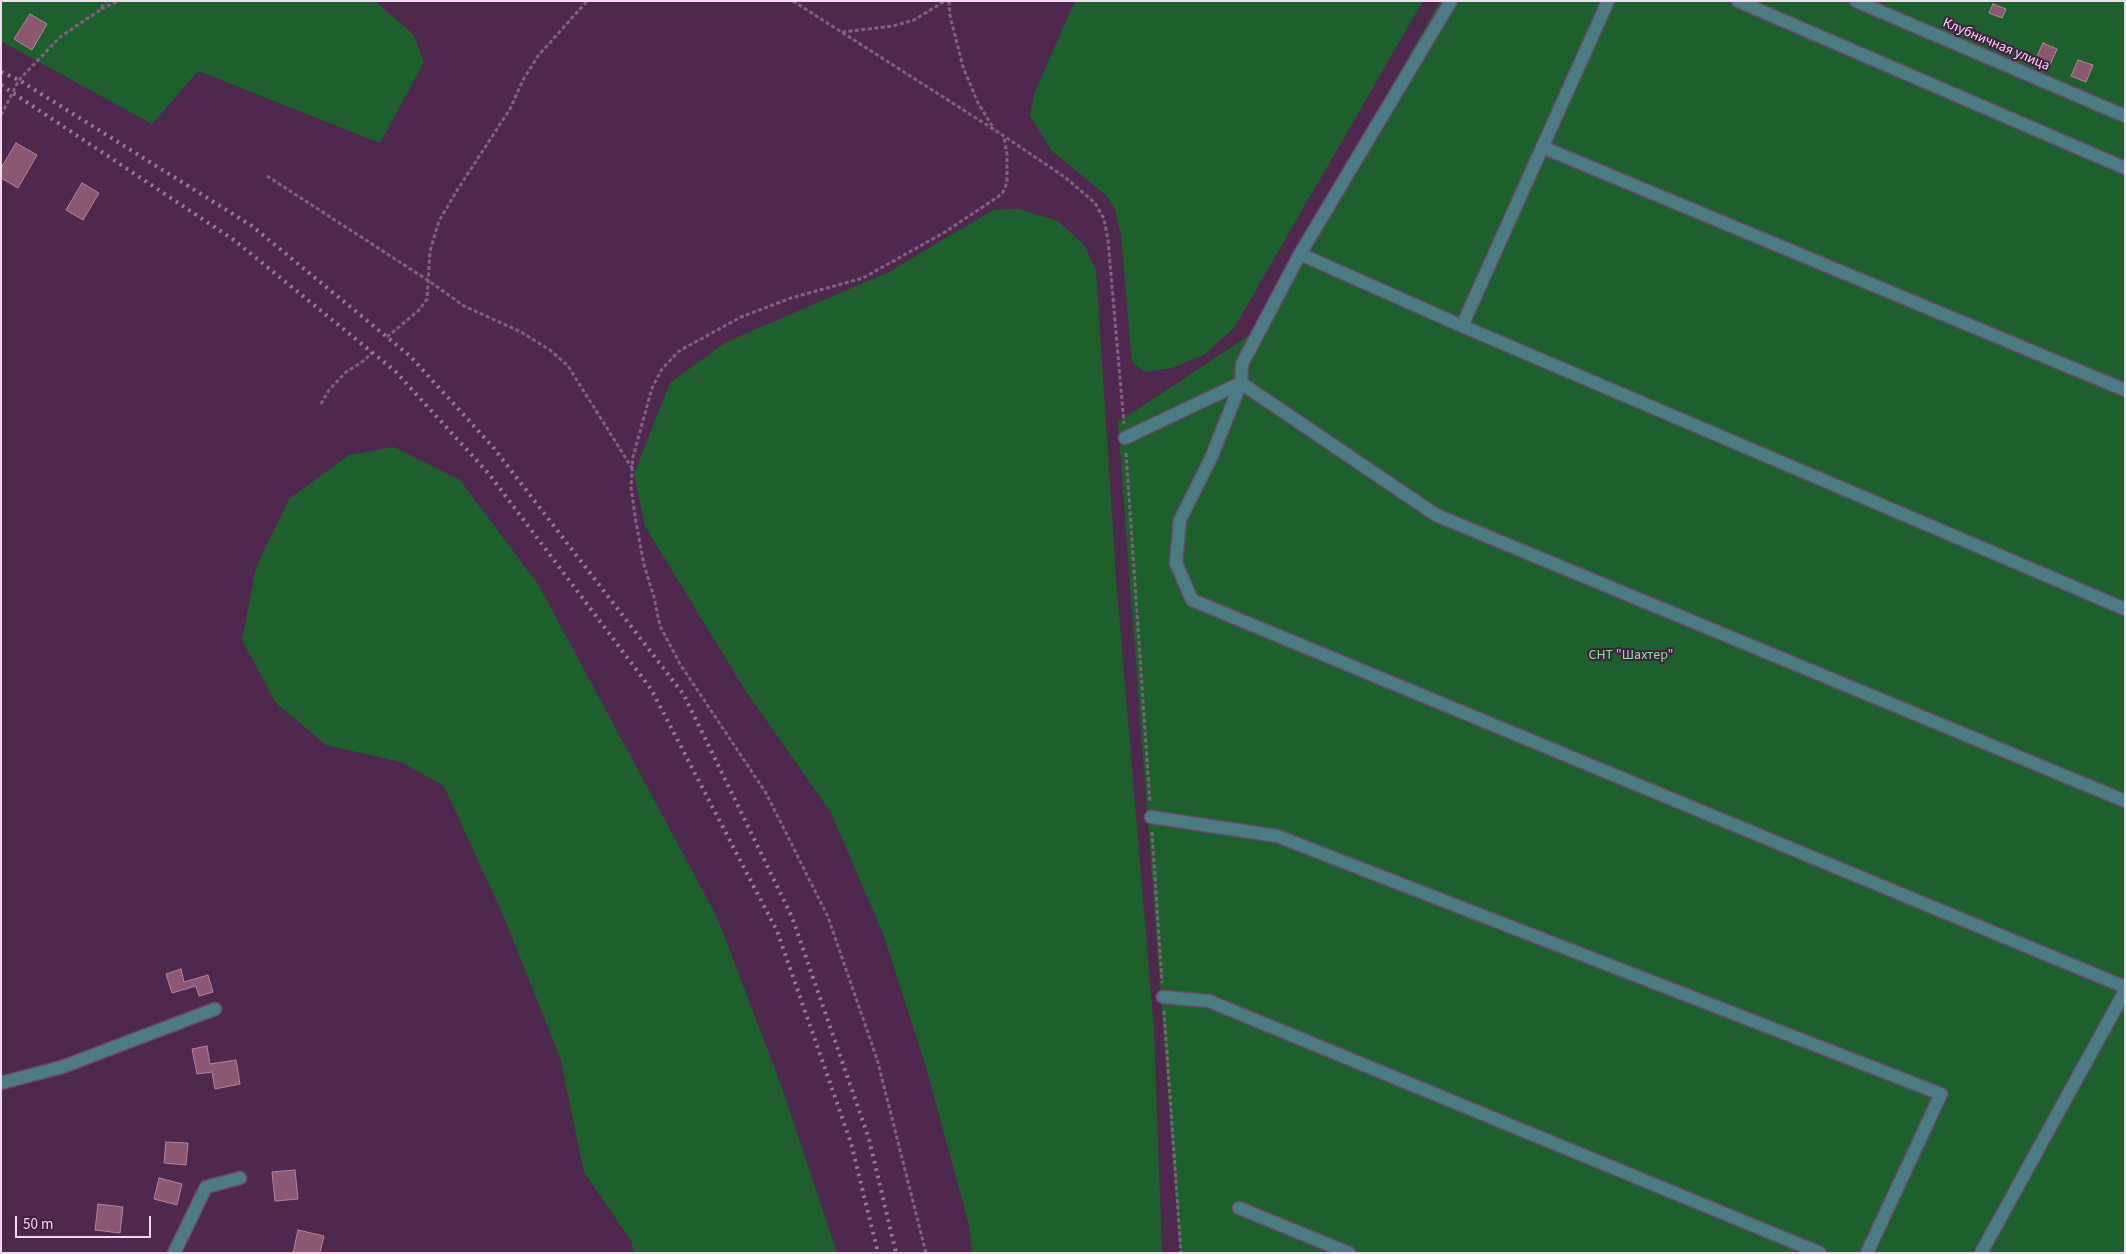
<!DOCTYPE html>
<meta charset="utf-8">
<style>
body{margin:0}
#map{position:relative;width:2126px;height:1254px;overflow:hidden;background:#4e294d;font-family:"Source Sans 3",sans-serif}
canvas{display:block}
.frame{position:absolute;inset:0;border:2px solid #f2dbf1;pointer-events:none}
.scale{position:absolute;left:15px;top:1216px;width:136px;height:22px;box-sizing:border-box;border:2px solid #f2dbf1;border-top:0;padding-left:6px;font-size:15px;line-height:18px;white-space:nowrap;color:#f2dbf1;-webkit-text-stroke:4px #431f42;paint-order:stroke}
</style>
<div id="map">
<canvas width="2126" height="1254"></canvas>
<div class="frame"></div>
<div class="scale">50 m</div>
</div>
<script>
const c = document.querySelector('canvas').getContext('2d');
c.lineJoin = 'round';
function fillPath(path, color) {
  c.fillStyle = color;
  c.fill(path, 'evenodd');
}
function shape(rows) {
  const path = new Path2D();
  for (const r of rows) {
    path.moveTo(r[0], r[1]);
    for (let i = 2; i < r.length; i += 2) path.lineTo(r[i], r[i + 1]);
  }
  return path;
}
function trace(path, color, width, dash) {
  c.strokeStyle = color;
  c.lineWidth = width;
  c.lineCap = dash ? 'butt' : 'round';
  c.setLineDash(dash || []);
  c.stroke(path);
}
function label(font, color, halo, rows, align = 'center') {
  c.font = font + ' "Source Sans 3",sans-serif';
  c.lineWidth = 4;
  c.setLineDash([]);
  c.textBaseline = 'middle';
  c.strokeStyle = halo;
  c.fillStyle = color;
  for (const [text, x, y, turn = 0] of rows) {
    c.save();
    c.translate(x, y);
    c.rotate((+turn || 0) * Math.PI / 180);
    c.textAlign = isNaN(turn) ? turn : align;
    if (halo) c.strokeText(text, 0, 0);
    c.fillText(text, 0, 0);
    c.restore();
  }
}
fillPath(shape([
 [1,1,375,1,413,34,424,62,380,143,198,71,152,124,1,41],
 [1075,1,1423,1,1234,328,1204,355,1172,368,1145,372,1132,362,1121,235,1115,210,1107,196,1052,151,1030,116,1034,94],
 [1440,1,2125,1,2125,1253,1180,1253,1118,422,1250,335],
 [1019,209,1058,221,1085,246,1096,271,1116,577,1154,1030,1162,1253,972,1253,969,1225,926,1067,883,933,830,811,745,690,645,526,634,474,670,383,726,342,889,272,993,210],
 [394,447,460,480,538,584,717,917,781,1085,837,1253,633,1253,632,1242,584,1172,560,1057,504,917,444,786,401,762,326,745,276,703,242,640,256,568,289,499,349,455]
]), '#1e5f2e');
const building = shape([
 [1993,4,2006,9,2002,18,1989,13,1993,4],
 [30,14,47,24,32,50,14,39,30,14],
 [2043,43,2057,49,2050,65,2036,58,2043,43],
 [2078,60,2093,65,2086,82,2071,76,2078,60],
 [16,143,37,155,18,188,1,178,1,168,16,143],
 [82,183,99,193,83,220,66,210,82,183],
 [181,969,184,982,208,975,213,992,199,996,196,986,172,993,166,974,181,969],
 [207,1046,210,1064,236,1060,240,1084,215,1089,212,1072,197,1074,192,1049,207,1046],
 [166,1142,188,1143,186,1165,164,1163,166,1142],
 [295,1170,298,1199,275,1201,272,1172,295,1170],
 [159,1178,182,1184,177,1205,154,1199,159,1178],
 [98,1204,123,1207,120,1233,95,1230,98,1204],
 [298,1230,324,1236,320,1253,293,1253,298,1230]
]);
fillPath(building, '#8b5771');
trace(building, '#b9829e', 1);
const minor = shape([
 [1738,1,2125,168],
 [1856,1,2125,116],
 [1542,147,2125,390],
 [1300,254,1462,326,2125,609],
 [1462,326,1608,1],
 [1125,438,1241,383,1242,364,1300,254,1451,1],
 [2125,801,1436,515,1241,383,1211,458,1180,520,1176,563,1192,600,2125,987],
 [1151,817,1277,836,1941,1094,1867,1253],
 [1163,997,1209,1001,1820,1253],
 [1,1083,62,1067,215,1009],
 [1239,1208,1349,1253],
 [174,1253,206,1187,240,1178],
 [1981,1253,2125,991]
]);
trace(minor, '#6c496b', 15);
trace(shape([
 [793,1,1004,136,1066,178,1095,203,1104,219,1108,240,1124,424],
 [949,1,950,16,963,67,978,103,994,129],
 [101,9,119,1],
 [842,32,893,26,914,20,945,1],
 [1,115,19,80,60,37,100,10,106,1],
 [267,176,429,281,464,306,521,332,550,350,568,366,632,468],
 [387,337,419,310,427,299,430,251,439,221,456,192,510,109,523,80,538,56,587,1],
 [321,404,329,390,346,372,365,360,372,352],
 [1126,453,1150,803],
 [1152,832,1162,983],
 [1164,1011,1181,1253],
 [926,1253,877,1059,828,917,766,793,680,664,660,626,654,597,644,565,636,522,631,487,633,457,652,388,662,369,679,351,741,317,791,298,863,278,945,232,1002,194,1007,183,1007,155,1004,137]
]), '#816080', 3, [4, 2.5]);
trace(minor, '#4b7b83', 12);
trace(shape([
 [1,72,19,80,252,226,410,356,493,447,684,695,792,917,869,1139,896,1253],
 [1,85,234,240,395,371,489,474,651,689,777,931,851,1143,878,1253]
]), '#987997', 4, [2.5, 5]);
label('14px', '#f2dbf1', '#431f42', [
 ["Клубничная улица",1996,45,23]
]);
label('14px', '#86ea97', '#431f42', [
 ["СНТ \"Шахтер\"",1631,656]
]);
</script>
